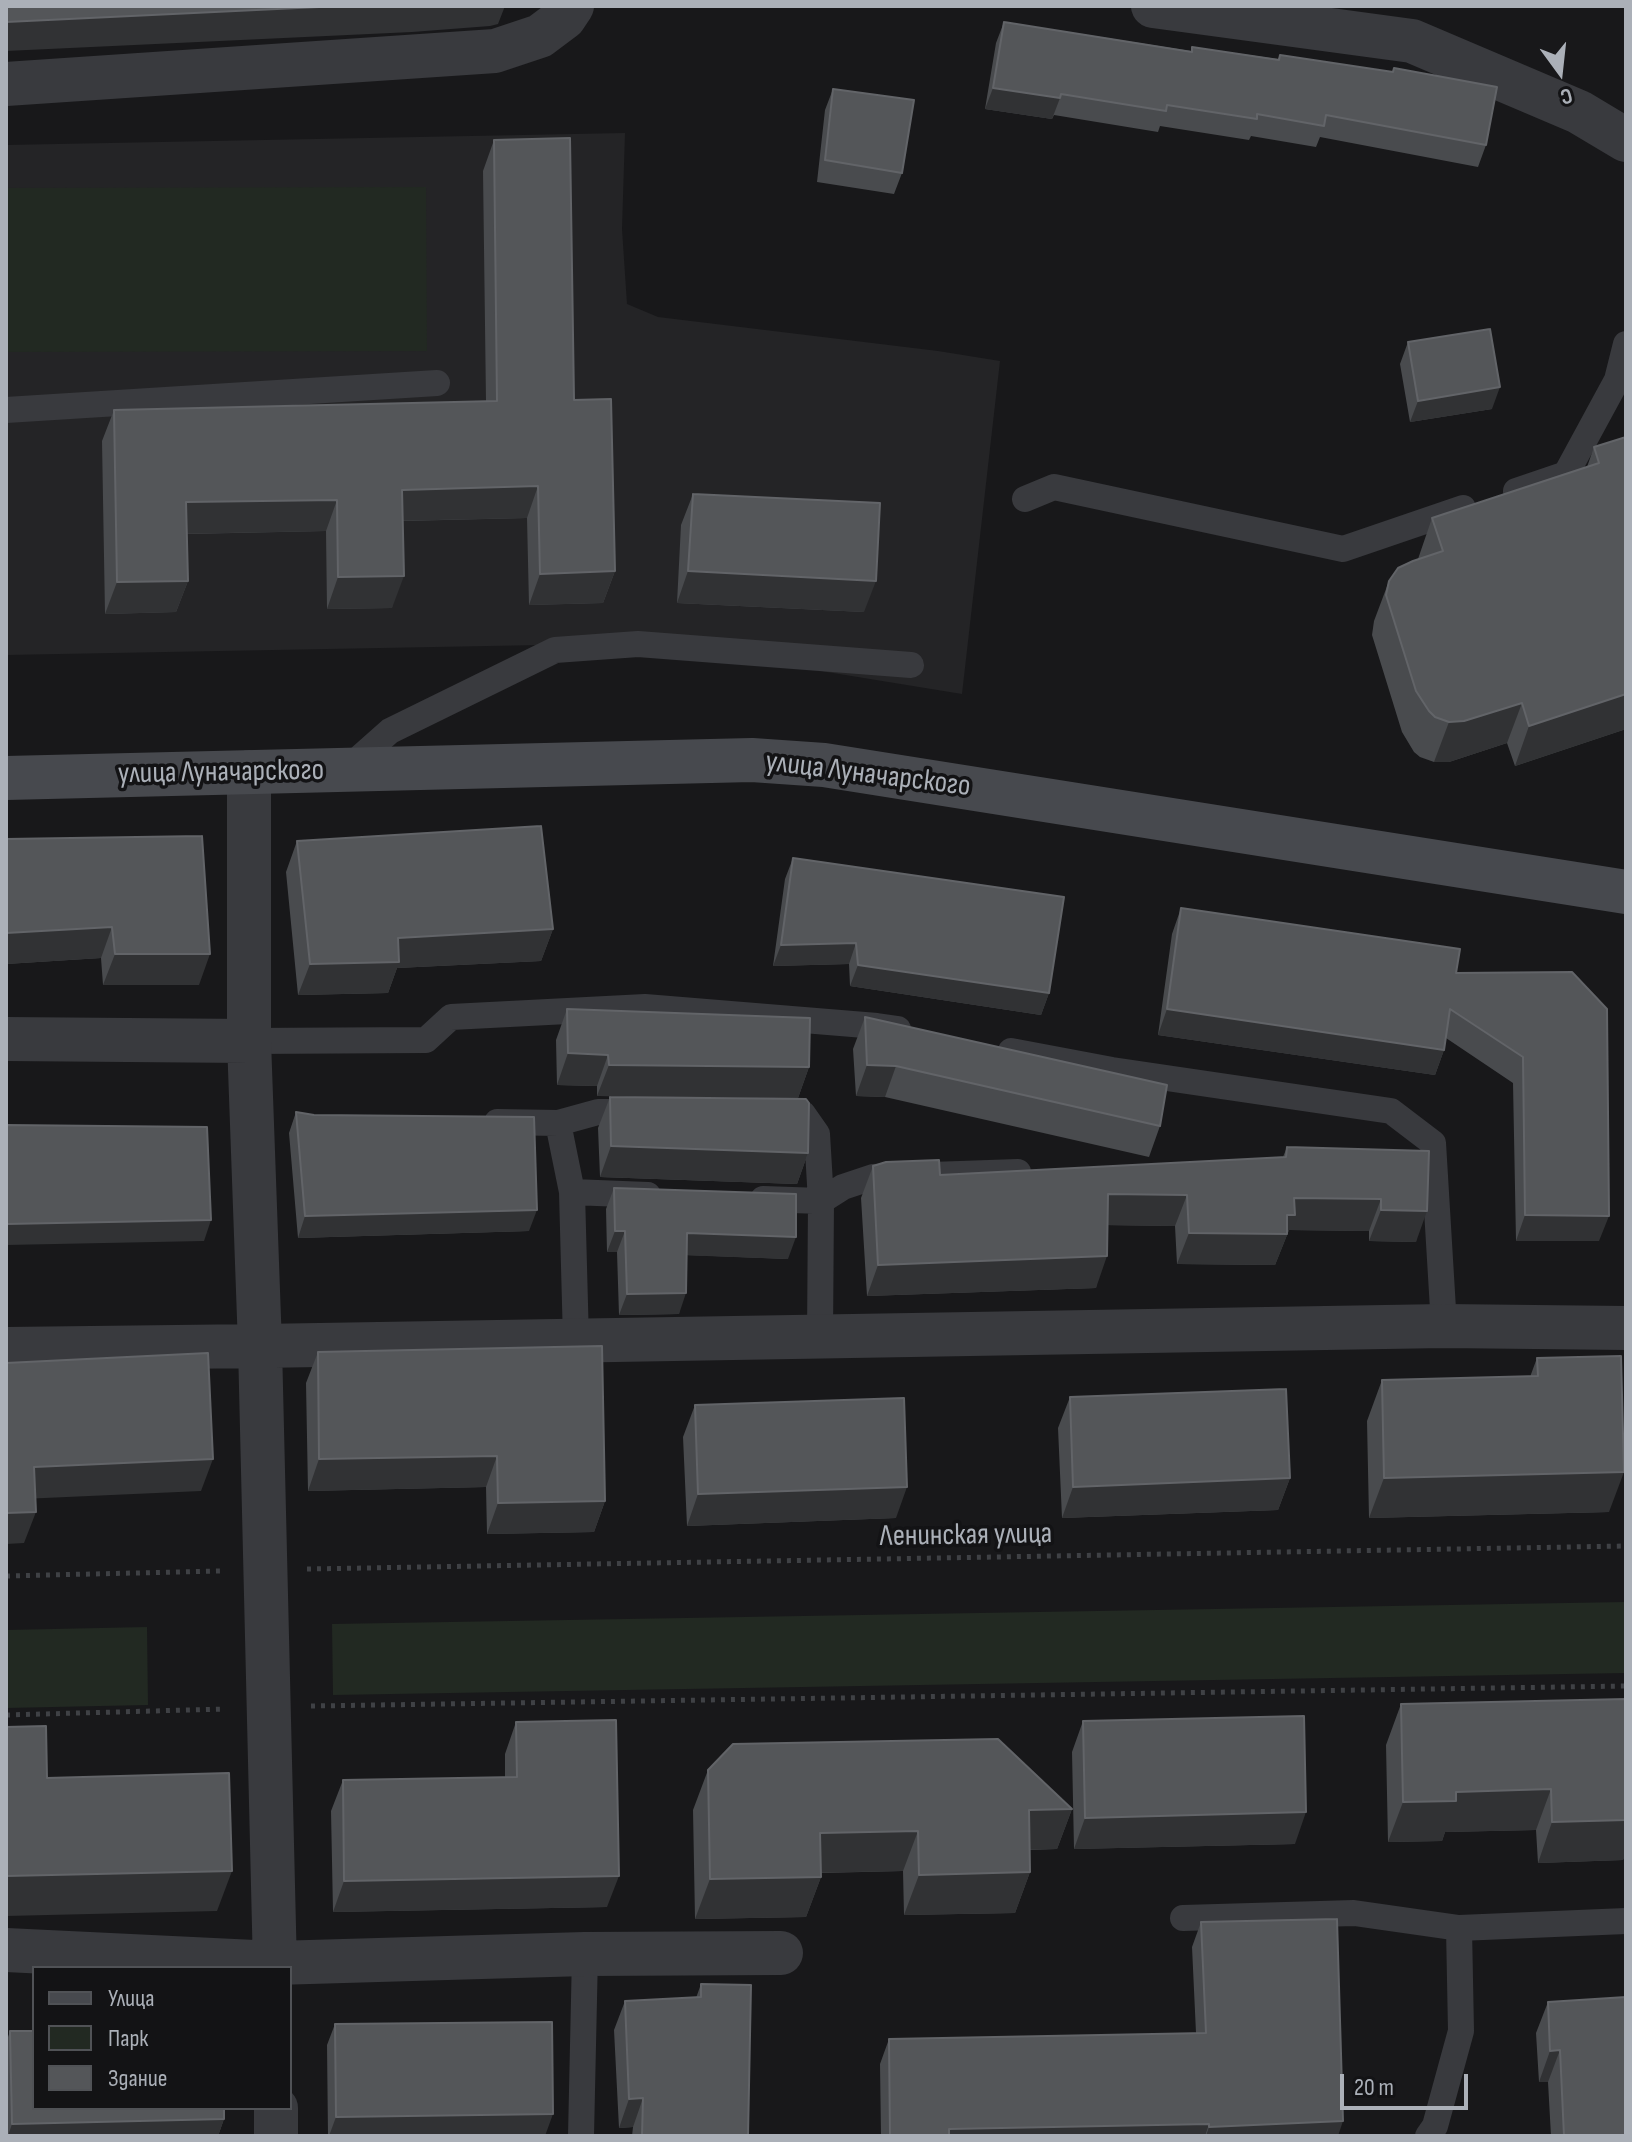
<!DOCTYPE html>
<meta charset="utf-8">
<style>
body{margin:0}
#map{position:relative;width:1632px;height:2142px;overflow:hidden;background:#18181a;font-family:"Sofia Sans Condensed",sans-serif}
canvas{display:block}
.frame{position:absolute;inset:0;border:8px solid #abb0b8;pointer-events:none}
.legend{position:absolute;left:32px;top:1966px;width:260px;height:144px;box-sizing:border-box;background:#131315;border:2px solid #505256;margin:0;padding:10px 14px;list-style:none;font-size:24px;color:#abb0b8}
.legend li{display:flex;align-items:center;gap:16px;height:40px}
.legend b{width:40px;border:2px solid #505256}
.north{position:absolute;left:1520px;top:32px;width:80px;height:80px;-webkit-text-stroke:6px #131315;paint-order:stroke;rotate:165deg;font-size:22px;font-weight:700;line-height:32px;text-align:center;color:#abb0b8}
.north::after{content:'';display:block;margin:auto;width:28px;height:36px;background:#abb0b8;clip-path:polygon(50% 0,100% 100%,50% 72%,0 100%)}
.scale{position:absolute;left:1340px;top:2074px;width:128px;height:36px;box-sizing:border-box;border:4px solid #abb0b8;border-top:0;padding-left:10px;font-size:24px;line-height:28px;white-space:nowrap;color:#abb0b8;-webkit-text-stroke:6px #131315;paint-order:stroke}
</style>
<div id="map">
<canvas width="1632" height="2142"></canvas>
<div class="frame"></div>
<ul class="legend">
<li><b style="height:10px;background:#47494e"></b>Улица</li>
<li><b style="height:22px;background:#222922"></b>Парк</li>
<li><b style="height:22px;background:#545659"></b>Здание</li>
</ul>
<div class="north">С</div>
<div class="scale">20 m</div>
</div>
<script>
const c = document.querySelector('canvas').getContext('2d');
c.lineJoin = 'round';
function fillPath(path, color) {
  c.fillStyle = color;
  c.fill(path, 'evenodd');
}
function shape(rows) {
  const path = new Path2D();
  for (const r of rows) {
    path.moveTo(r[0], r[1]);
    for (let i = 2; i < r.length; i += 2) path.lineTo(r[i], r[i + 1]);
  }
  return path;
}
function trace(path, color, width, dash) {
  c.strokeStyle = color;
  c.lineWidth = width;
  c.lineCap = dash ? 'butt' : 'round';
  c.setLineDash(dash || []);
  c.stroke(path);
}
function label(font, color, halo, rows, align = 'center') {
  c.font = font + ' "Sofia Sans Condensed",sans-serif';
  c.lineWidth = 7;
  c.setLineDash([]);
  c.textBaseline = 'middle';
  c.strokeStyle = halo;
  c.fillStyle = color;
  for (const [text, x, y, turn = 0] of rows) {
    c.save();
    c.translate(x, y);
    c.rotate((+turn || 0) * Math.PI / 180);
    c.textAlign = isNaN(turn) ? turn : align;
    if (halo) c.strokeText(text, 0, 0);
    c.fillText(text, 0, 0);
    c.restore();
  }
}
fillPath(shape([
 [625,133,622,229,627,304,658,317,938,351,1000,361,962,694,649,643,6,655,6,145]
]), '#242426');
fillPath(shape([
 [426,187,427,351,6,352,6,188],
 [1626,1602,1626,1673,333,1695,332,1624],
 [147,1627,148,1705,6,1708,6,1630]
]), '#222922');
trace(shape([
 [307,1569,1626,1546],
 [6,1576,221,1571],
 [311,1706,1626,1686],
 [6,1715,225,1709]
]), '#3f4145', 5, [4, 6]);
trace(shape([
 [6,410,437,383],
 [1516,491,1566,474,1617,380,1626,344],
 [1025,499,1054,487,1343,549,1463,508],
 [346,770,390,731,555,650,638,644,911,665],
 [249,1041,426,1040,451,1017,645,1007,877,1026,898,1029],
 [1011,1051,1112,1070,1391,1111,1433,1143,1444,1326],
 [780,1114,803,1114,817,1134,821,1201,820,1337],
 [497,1122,558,1123,598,1112,637,1112],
 [558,1123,572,1192,576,1341],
 [572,1192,648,1195],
 [763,1199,821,1201,843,1187,873,1177,1018,1172],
 [1183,1918,1354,1913,1459,1928],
 [581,2136,585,1954],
 [1428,2136,1435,2126,1461,2031,1459,1928,1626,1921]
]), '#393a3e', 26);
trace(shape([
 [1153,6,1412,41,1579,112,1626,140],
 [6,84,495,51,540,36,564,18,572,6],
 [249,772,249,1041,260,1346,275,1968],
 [6,1039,249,1041],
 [6,1349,260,1346,1444,1326,1626,1328],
 [6,1950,275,1963,585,1954,781,1953],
 [276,2108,276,2136]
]), '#393a3e', 44);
trace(shape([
 [6,778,752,760,824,765,1626,892]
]), '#47494e', 44);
fillPath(shape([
 [1004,22,1191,51,1192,47,1278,59,1280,55,1486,145,1478,167,1320,137,1316,147,1251,136,1249,140,1160,126,1158,132,1054,115,1052,119,985,109,996,43],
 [833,89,902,173,894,194,817,182,825,110],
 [494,140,574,400,615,571,603,603,529,605,527,518,403,521,392,608,327,609,326,531,187,534,188,581,176,612,105,614,102,441,114,410,486,402,483,171],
 [1408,342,1492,409,1410,422,1400,364],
 [1626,437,1626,729,1515,766,1507,743,1449,762,1434,762,1420,757,1414,752,1402,732,1372,635,1374,621,1389,581,1418,559,1432,518,1587,467,1594,447],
 [693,494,864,612,677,603,681,525],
 [6,839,199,985,103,985,101,958,6,964],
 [297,841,553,929,541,961,397,968,388,993,298,995,286,872],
 [793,858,1049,993,1041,1015,850,986,849,964,773,966,785,879],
 [1181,908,1456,973,1572,972,1599,1241,1516,1241,1513,1083,1446,1038,1444,1050,1435,1075,1158,1035,1172,934],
 [567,1009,809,1067,798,1098,597,1096,597,1086,557,1085,556,1040],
 [865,1017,1160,1126,1149,1157,885,1097,856,1096,853,1049],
 [610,1097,808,1153,797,1184,600,1177,598,1128],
 [296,1112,314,1115,529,1231,298,1238,289,1133],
 [1287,1147,1429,1151,1416,1242,1369,1241,1369,1231,1289,1230,1275,1265,1177,1264,1175,1226,1107,1225,1096,1288,867,1296,861,1198,873,1166,940,1175,1283,1157],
 [614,1188,788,1259,687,1255,679,1314,619,1315,617,1252,607,1252,606,1209],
 [318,1352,605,1501,594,1532,487,1534,486,1487,308,1491,306,1383],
 [1537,1358,1609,1512,1369,1518,1367,1421,1382,1380,1530,1377],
 [1070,1397,1290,1478,1278,1510,1062,1518,1058,1428],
 [695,1405,896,1518,687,1526,683,1437],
 [1626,1699,1626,1852,1623,1860,1538,1863,1536,1830,1445,1832,1442,1841,1388,1842,1386,1745,1401,1704],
 [1083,1721,1295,1844,1074,1849,1072,1752],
 [516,1722,607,1907,333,1912,331,1811,343,1780,505,1778,505,1754],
 [708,1770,1072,1809,1057,1849,1029,1850,1030,1872,1015,1913,904,1915,903,1871,821,1873,821,1877,806,1917,695,1919,693,1810],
 [1201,1922,1338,2136,881,2136,880,2064,889,2039,1196,2033,1192,1947],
 [701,1984,748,2136,632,2136,633,2127,619,2128,614,2030,625,2001,696,1998],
 [1548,2002,1626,2136,1551,2136,1548,2082,1539,2082,1536,2033],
 [335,2024,545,2136,328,2136,327,2045],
 [10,2031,224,2119,218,2136,6,2136,6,2043]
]), '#494b4e');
fillPath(shape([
 [340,6,505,6,498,24,490,26,412,32,6,51,6,22],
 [993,88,1060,98,1052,119,985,109],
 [1500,387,1492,409,1410,422,1418,401],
 [538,486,527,518,391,521,402,490],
 [337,500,326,531,175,534,186,502],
 [615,571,603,603,529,605,540,574],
 [688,571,876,581,864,612,677,603],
 [404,576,392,608,327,609,338,577],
 [188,581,176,612,105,614,117,582],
 [1626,694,1626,729,1515,766,1529,726],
 [1522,703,1507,743,1449,762,1434,762,1449,722],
 [112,927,101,958,6,964,6,933],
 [553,929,541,961,397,968,388,993,298,995,310,964,398,938],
 [856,943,849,964,773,966,781,945],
 [115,954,210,954,199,985,103,985],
 [858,965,1049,993,1041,1015,850,986],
 [1167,1009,1444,1050,1435,1075,1158,1035],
 [568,1053,608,1055,597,1086,557,1085],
 [609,1065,809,1067,798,1098,597,1096],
 [867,1065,896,1066,885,1097,856,1096],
 [611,1146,808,1153,797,1184,600,1177],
 [1108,1194,1187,1195,1175,1226,1096,1225],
 [1294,1198,1381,1199,1369,1231,1289,1230,1275,1265,1177,1264,1189,1233],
 [537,1210,529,1231,298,1238,305,1216],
 [1381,1210,1427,1211,1416,1242,1369,1241],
 [1525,1215,1609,1216,1599,1241,1516,1241],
 [211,1220,204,1241,6,1245,6,1224],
 [615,1231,625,1231,617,1252,607,1252],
 [687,1233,796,1237,788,1259,679,1255],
 [1107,1256,1096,1288,867,1296,878,1265],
 [686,1293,679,1314,619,1315,627,1294],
 [497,1456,486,1487,308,1491,319,1459],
 [213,1459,201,1491,22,1499,34,1467],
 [1624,1472,1609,1512,1369,1518,1384,1478],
 [1290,1478,1278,1510,1062,1518,1073,1487],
 [907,1487,896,1518,687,1526,698,1494],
 [605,1501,594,1532,487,1534,498,1503],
 [36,1512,24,1543,6,1544,6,1513],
 [1551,1789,1536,1830,1445,1832,1442,1841,1388,1842,1403,1802,1456,1792],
 [1072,1809,1057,1849,1014,1850,1029,1810],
 [1306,1812,1295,1844,1074,1849,1085,1818],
 [1626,1820,1626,1852,1623,1860,1538,1863,1552,1822],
 [918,1831,903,1871,805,1873,820,1833],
 [232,1871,217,1911,6,1916,6,1876],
 [1030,1872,1015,1913,904,1915,919,1875],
 [619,1876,607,1907,333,1912,344,1881],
 [821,1877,806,1917,695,1919,710,1879],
 [1560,2050,1548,2082,1539,2082,1550,2051],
 [643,2098,633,2127,619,2128,629,2099],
 [553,2114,545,2136,329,2136,336,2117],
 [224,2119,218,2136,8,2136,12,2124],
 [1343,2121,1338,2136,1206,2136,1209,2127],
 [1209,2124,1205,2136,947,2136,949,2129]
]), '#313234');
const building = shape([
 [6,6,340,6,6,22,6,6],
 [1004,22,1192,52,1192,47,1279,60,1280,55,1393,72,1394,68,1497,87,1486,145,1326,115,1324,126,1257,114,1257,119,1167,105,1166,111,1061,94,1060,98,993,88,1004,22],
 [833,89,914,100,902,173,825,160,833,89],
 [570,138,574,400,611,399,615,571,540,574,538,486,402,490,404,576,338,577,337,500,186,502,188,581,117,582,114,410,497,401,494,140,570,138],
 [1490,329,1500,387,1418,401,1408,342,1490,329],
 [1626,437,1626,694,1529,726,1522,703,1464,721,1449,722,1435,717,1429,711,1416,691,1386,595,1389,581,1398,568,1413,561,1443,551,1432,518,1599,463,1594,447,1626,437],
 [693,494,880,503,876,581,688,571,693,494],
 [541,826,553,929,398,938,399,962,310,964,297,841,541,826],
 [202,836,210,954,115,954,112,927,6,933,6,839,202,836],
 [793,858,1064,897,1049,993,858,965,856,943,781,945,793,858],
 [1181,908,1460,949,1456,973,1572,972,1607,1009,1609,1216,1525,1215,1523,1057,1450,1009,1444,1050,1167,1009,1181,908],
 [567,1009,810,1018,809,1067,609,1065,608,1055,568,1053,567,1009],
 [865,1017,1167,1085,1160,1126,896,1066,867,1065,865,1017],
 [610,1097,806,1099,809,1103,808,1153,611,1146,610,1097],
 [296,1112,314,1115,534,1117,537,1210,305,1216,296,1112],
 [6,1125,207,1127,211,1220,6,1224,6,1125],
 [1287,1147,1429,1151,1427,1211,1381,1210,1381,1199,1294,1198,1295,1215,1287,1215,1287,1234,1189,1233,1187,1195,1108,1194,1107,1256,878,1265,873,1166,886,1162,939,1160,940,1175,1286,1157,1287,1147],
 [614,1188,796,1194,796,1237,687,1233,686,1293,627,1294,625,1231,615,1231,614,1188],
 [602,1346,605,1501,498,1503,497,1456,319,1459,318,1352,602,1346],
 [208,1353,213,1459,34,1467,36,1512,6,1513,6,1363,208,1353],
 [1621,1356,1624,1472,1384,1478,1382,1380,1538,1376,1537,1358,1621,1356],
 [1286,1389,1290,1478,1073,1487,1070,1397,1286,1389],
 [904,1398,907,1487,698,1494,695,1405,904,1398],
 [1626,1699,1626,1820,1552,1822,1551,1789,1456,1792,1456,1801,1403,1802,1401,1704,1626,1699],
 [1304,1716,1306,1812,1085,1818,1083,1721,1304,1716],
 [616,1720,619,1876,344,1881,343,1780,517,1777,516,1722,616,1720],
 [46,1726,47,1778,229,1773,232,1871,6,1876,6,1727,46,1726],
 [998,1739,1072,1809,1029,1810,1030,1872,919,1875,918,1831,820,1833,821,1877,710,1879,708,1770,733,1744,998,1739],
 [1337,1919,1343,2121,1209,2127,1209,2124,949,2129,949,2136,890,2136,889,2039,1206,2033,1201,1922,1337,1919],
 [701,1984,751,1985,748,2136,642,2136,643,2098,629,2099,625,2001,701,1997,701,1984],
 [1626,1997,1626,2136,1564,2136,1560,2050,1550,2051,1548,2002,1626,1997],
 [552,2022,553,2114,336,2117,335,2024,552,2022],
 [10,2031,34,2031,34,2108,224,2108,224,2119,12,2124,10,2031]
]);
fillPath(building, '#545659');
trace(building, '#626468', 2);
label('30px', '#abb0b8', '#131315', [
 ["улица Луначарского",221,773,-1],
 ["улица Луначарского",868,775,7],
 ["Ленинская улица",966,1536,-1]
]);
</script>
